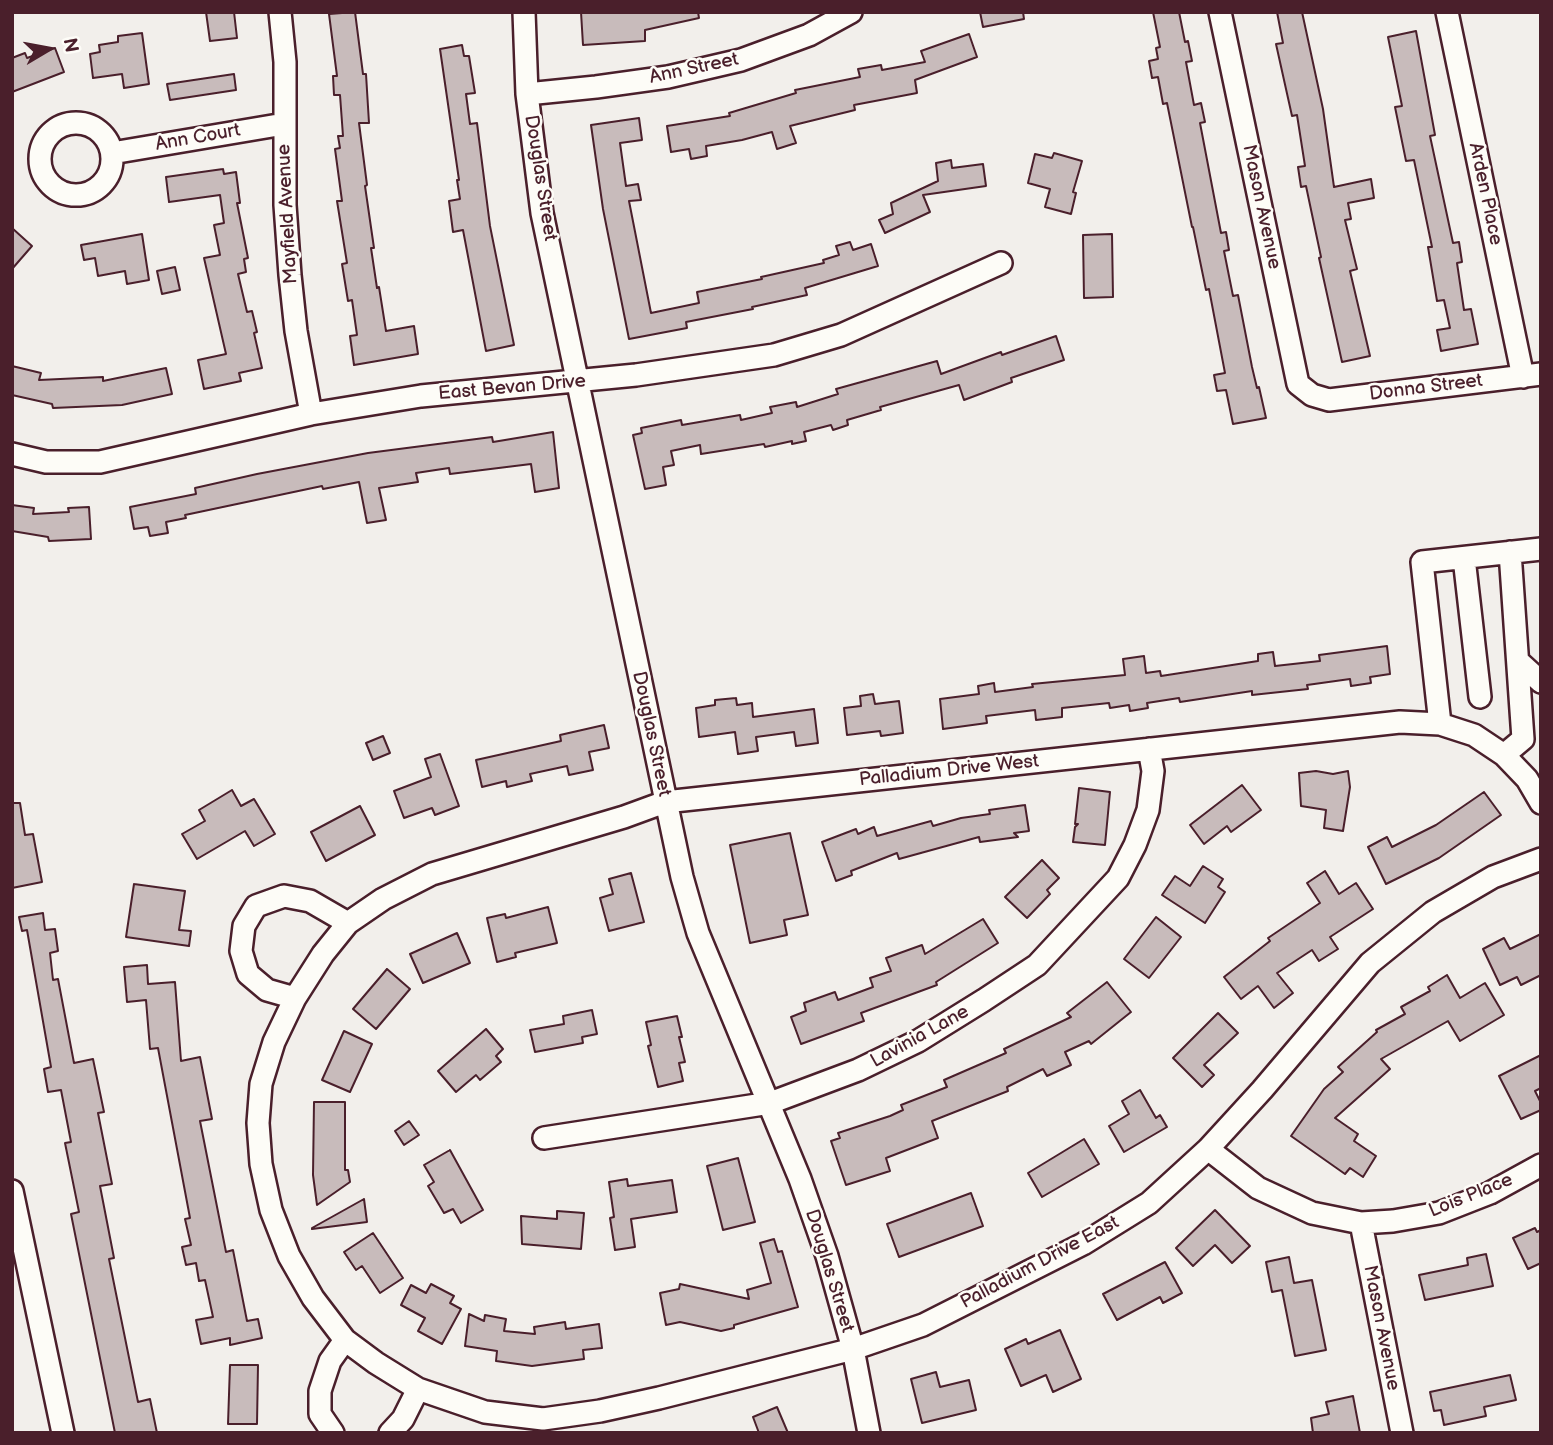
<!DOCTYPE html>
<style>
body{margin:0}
#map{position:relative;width:1553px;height:1445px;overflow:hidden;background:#f2efeb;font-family:"Balsamiq Sans",sans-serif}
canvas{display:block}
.frame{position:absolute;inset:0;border:14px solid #4a1f2b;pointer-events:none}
.north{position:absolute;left:14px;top:14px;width:70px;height:70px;-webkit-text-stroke:5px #fdfcf7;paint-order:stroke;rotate:80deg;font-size:19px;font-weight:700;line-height:28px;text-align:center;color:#4a1f2b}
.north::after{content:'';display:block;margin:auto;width:24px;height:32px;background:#4a1f2b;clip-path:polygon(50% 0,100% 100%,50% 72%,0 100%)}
</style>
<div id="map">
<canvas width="1553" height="1445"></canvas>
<div class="frame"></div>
<div class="north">N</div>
</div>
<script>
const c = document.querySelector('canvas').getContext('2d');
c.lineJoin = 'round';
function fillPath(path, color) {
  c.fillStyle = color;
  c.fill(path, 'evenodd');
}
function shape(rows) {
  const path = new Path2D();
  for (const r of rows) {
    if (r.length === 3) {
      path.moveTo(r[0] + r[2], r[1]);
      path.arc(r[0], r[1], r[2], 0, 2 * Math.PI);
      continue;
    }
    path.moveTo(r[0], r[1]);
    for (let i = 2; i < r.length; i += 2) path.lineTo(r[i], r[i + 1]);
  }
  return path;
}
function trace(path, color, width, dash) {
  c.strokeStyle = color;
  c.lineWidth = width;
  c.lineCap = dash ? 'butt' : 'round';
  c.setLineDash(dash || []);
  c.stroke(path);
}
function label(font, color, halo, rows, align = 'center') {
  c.font = font + ' "Balsamiq Sans",sans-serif';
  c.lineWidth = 5;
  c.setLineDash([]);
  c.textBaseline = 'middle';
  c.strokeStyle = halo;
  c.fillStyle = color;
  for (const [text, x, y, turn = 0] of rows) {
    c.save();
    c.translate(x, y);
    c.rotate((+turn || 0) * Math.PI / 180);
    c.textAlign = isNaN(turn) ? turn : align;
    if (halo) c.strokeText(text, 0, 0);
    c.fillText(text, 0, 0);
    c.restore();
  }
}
const building = shape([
 [206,12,234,12,237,38,210,41,206,12],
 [355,12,363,74,366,74,369,123,359,123,367,185,365,186,374,248,371,248,377,288,379,287,386,331,414,326,418,354,354,365,350,336,357,335,352,300,348,301,342,264,347,263,337,201,342,201,335,149,340,148,338,136,343,136,340,95,334,95,333,76,337,76,329,14,355,12],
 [581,12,698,12,699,18,645,30,645,41,583,45,581,12],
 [980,12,1023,12,1024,19,983,27,980,12],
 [1153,12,1179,12,1185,42,1188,41,1192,61,1186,62,1194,105,1201,103,1205,122,1200,123,1221,233,1226,232,1229,250,1224,251,1233,296,1238,295,1252,367,1257,388,1259,387,1266,418,1233,424,1226,390,1217,391,1214,375,1225,373,1209,289,1206,290,1193,227,1192,227,1167,103,1163,104,1158,77,1152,78,1149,61,1158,59,1156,48,1160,47,1153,12],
 [1277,12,1302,12,1323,109,1334,187,1371,179,1374,198,1348,203,1351,219,1345,220,1357,269,1350,271,1370,356,1342,362,1319,258,1321,257,1306,186,1301,187,1298,167,1305,166,1297,115,1292,116,1276,44,1283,43,1277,12],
 [1416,31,1435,135,1430,136,1453,243,1459,242,1462,262,1457,263,1464,310,1471,309,1478,344,1441,351,1437,330,1450,328,1444,300,1437,301,1428,247,1432,247,1414,160,1406,161,1395,107,1402,106,1388,37,1416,31],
 [142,33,149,84,124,88,122,74,93,78,90,54,100,52,99,45,118,42,118,36,142,33],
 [969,34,977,57,915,80,917,93,854,105,855,110,790,126,796,143,777,149,772,132,742,140,706,146,707,156,691,159,689,149,671,152,667,126,730,116,729,113,796,93,795,90,860,77,858,69,881,65,882,70,925,62,921,51,969,34],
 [462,45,464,56,469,56,475,93,466,94,470,124,477,123,490,226,514,345,486,351,463,230,453,232,449,201,460,199,457,180,459,180,440,49,462,45],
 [55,48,64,72,12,92,12,58,25,53,27,58,55,48],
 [234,74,236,90,170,100,167,84,234,74],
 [639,118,642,140,620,143,626,186,638,184,641,200,629,201,651,313,699,303,697,292,762,279,761,277,824,263,823,260,839,255,836,246,850,242,853,250,871,244,878,266,805,288,807,295,752,307,753,309,686,322,687,328,629,339,603,209,591,125,639,118],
 [1054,153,1082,161,1073,192,1076,193,1071,214,1045,207,1050,189,1028,183,1035,154,1052,158,1054,153],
 [951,160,952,168,983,164,986,186,923,195,930,212,885,233,879,220,893,214,891,203,938,181,936,163,951,160],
 [223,169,224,174,236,172,240,203,237,203,248,258,244,259,246,272,238,274,247,312,252,311,257,332,254,333,262,368,239,373,241,381,204,389,198,360,226,354,204,258,220,255,214,225,224,223,220,195,169,202,166,177,223,169],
 [12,228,32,246,12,269,12,228],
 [142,234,149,280,127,284,125,271,98,276,95,258,84,260,81,245,142,234],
 [1112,234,1113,297,1084,298,1083,235,1112,234],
 [175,267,180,290,162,294,157,271,175,267],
 [1056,336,1064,360,1011,378,1012,382,964,400,959,385,880,407,881,410,847,420,848,425,833,430,831,425,804,432,806,441,792,444,792,441,765,447,764,444,701,454,700,445,671,451,674,465,663,467,666,485,645,489,633,435,642,433,641,428,681,420,682,425,740,415,741,420,772,413,770,407,796,402,797,407,838,394,836,389,937,361,941,374,1001,352,1002,355,1056,336],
 [12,366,41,373,39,380,103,377,103,381,166,368,172,394,122,405,53,408,52,404,12,395,12,366],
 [553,432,559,488,535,492,531,464,450,474,449,468,416,473,418,482,379,488,386,520,367,523,359,482,323,489,322,486,185,515,186,518,166,522,168,533,150,536,148,527,134,529,130,507,196,494,195,488,257,474,368,453,492,437,493,442,553,432],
 [12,505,34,508,33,514,69,512,68,508,89,507,91,539,49,541,48,537,12,531,12,505],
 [1387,646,1390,674,1370,677,1371,683,1351,686,1350,679,1307,685,1308,689,1252,695,1252,691,1180,702,1179,698,1147,703,1148,708,1130,711,1129,705,1110,708,1109,703,1062,708,1062,717,1036,720,1035,710,986,716,987,723,943,729,940,699,979,694,978,686,994,683,995,692,1033,687,1032,684,1125,675,1123,659,1144,656,1146,673,1160,671,1161,676,1258,661,1258,654,1273,652,1275,666,1320,661,1319,655,1387,646],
 [873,694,875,704,899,701,903,733,881,736,880,731,847,735,844,708,861,706,860,696,873,694],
 [736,698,737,705,752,703,753,717,814,709,818,743,796,746,794,732,756,737,758,751,738,754,735,732,699,737,696,708,715,705,715,700,736,698],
 [604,725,609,748,589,752,593,770,569,775,567,766,530,774,532,781,507,787,506,781,482,787,476,760,561,741,560,735,604,725],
 [383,736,390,753,373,760,366,743,383,736],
 [440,754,459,806,435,815,432,808,404,818,394,791,431,777,425,759,440,754],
 [1316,771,1333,774,1348,771,1350,787,1343,831,1324,828,1326,810,1301,806,1299,773,1316,771],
 [1242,785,1261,810,1231,832,1227,826,1204,844,1190,825,1242,785],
 [1079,788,1110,792,1105,845,1073,842,1075,827,1078,824,1075,824,1079,788],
 [232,790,241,806,254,799,275,834,254,846,245,831,197,859,182,834,205,821,199,810,232,790],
 [1484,792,1501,815,1439,858,1386,884,1368,847,1387,837,1392,847,1436,825,1484,792],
 [12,803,20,803,25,835,33,834,42,882,12,888,12,803],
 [1025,805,1029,831,1014,833,1018,837,980,842,979,837,899,859,897,853,851,871,852,875,836,881,822,842,856,829,858,834,874,827,877,836,931,821,933,826,961,818,990,814,989,810,1025,805],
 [360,806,375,835,326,861,311,832,360,806],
 [790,833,808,915,784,920,787,935,750,943,730,845,790,833],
 [1042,860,1059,878,1047,890,1050,894,1027,918,1005,897,1042,860],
 [1203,866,1223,879,1218,887,1225,892,1205,923,1162,895,1175,876,1190,886,1203,866],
 [1325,871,1339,894,1356,883,1373,909,1330,937,1338,949,1319,961,1312,950,1277,973,1293,993,1274,1008,1258,986,1241,999,1224,977,1270,941,1268,938,1320,903,1307,883,1325,871],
 [631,873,644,922,609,931,600,898,613,894,609,879,631,873],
 [134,884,185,891,179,930,191,931,189,946,126,937,134,884],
 [548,907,557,943,515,953,516,957,497,962,487,918,505,914,506,918,548,907],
 [43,913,45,930,55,929,58,951,50,953,53,980,58,979,74,1063,93,1059,104,1112,98,1113,112,1184,100,1186,114,1258,109,1259,138,1402,150,1399,157,1433,115,1433,110,1408,71,1214,79,1212,65,1143,71,1142,61,1090,48,1092,44,1069,51,1067,27,930,22,931,19,917,43,913],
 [1156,917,1181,937,1149,978,1124,959,1156,917],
 [983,919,998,943,936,982,937,985,861,1013,864,1021,801,1044,791,1017,806,1011,804,1003,835,992,838,1000,873,987,870,978,891,971,886,958,922,945,925,954,983,919],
 [457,933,470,963,423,983,410,954,457,933],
 [1541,934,1541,975,1521,985,1517,977,1500,985,1483,949,1504,938,1510,949,1541,934],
 [147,965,148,984,175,982,181,1061,200,1057,212,1119,200,1121,226,1252,233,1250,247,1321,258,1319,262,1338,230,1345,230,1338,201,1344,196,1320,213,1317,205,1280,199,1281,196,1263,186,1265,182,1247,191,1245,185,1219,190,1218,158,1048,150,1049,146,1000,127,1002,124,967,147,965],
 [387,969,410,989,376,1029,353,1009,387,969],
 [1447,975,1460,998,1485,983,1504,1015,1460,1041,1448,1021,1381,1059,1390,1069,1335,1118,1358,1134,1354,1141,1376,1156,1363,1177,1350,1168,1345,1174,1291,1136,1324,1089,1343,1072,1338,1067,1377,1032,1376,1030,1405,1014,1401,1007,1430,991,1428,987,1447,975],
 [1107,982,1131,1012,1091,1044,1089,1041,1065,1052,1071,1065,1047,1076,1043,1069,1007,1087,1008,1091,932,1121,938,1138,886,1158,890,1171,846,1185,831,1141,840,1138,838,1133,890,1116,903,1110,901,1105,947,1087,944,1080,1006,1053,1004,1049,1071,1017,1067,1013,1107,982],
 [592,1010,597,1034,582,1037,583,1043,535,1052,530,1030,564,1024,563,1016,592,1010],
 [1218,1013,1238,1033,1204,1065,1214,1075,1202,1087,1173,1058,1218,1013],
 [677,1016,682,1037,679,1037,685,1062,679,1063,683,1081,658,1087,648,1046,651,1045,646,1022,677,1016],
 [486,1029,503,1049,496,1056,501,1062,480,1080,476,1075,456,1092,438,1071,486,1029],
 [344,1031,372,1044,350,1092,322,1080,344,1031],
 [1541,1055,1541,1088,1535,1091,1541,1103,1541,1110,1521,1119,1499,1076,1541,1055],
 [1140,1090,1156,1118,1160,1115,1167,1127,1124,1152,1109,1126,1129,1114,1122,1101,1140,1090],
 [314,1102,345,1102,345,1170,348,1170,350,1182,317,1205,313,1175,314,1102],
 [409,1121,419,1135,404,1145,395,1131,409,1121],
 [1084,1139,1099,1164,1042,1197,1028,1173,1084,1139],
 [450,1150,483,1210,461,1223,453,1209,444,1213,428,1186,434,1182,424,1165,450,1150],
 [738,1158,755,1222,723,1230,707,1166,738,1158],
 [627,1179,628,1186,672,1180,677,1212,631,1219,635,1247,615,1250,610,1218,614,1217,609,1182,627,1179],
 [971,1193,983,1226,899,1257,887,1224,971,1193],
 [364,1199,367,1222,312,1229,312,1228,364,1199],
 [1215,1210,1250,1246,1232,1263,1215,1245,1193,1266,1176,1248,1215,1210],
 [557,1211,584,1213,581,1249,522,1244,521,1216,557,1219,557,1211],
 [1535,1228,1537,1232,1541,1230,1541,1263,1528,1269,1513,1238,1535,1228],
 [373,1233,403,1278,380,1293,362,1266,356,1270,344,1252,373,1233],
 [774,1239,778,1252,782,1251,798,1307,734,1325,734,1328,721,1331,680,1322,666,1325,660,1293,679,1289,680,1284,749,1299,747,1290,771,1283,760,1243,774,1239],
 [1486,1254,1493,1286,1425,1300,1419,1275,1468,1265,1467,1258,1486,1254],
 [1289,1257,1294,1283,1312,1280,1326,1350,1295,1356,1282,1290,1272,1292,1266,1262,1289,1257],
 [1165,1262,1182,1293,1163,1303,1160,1297,1117,1320,1103,1294,1165,1262],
 [431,1284,454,1296,450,1303,461,1309,442,1344,418,1331,425,1318,401,1305,411,1285,426,1293,431,1284],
 [469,1314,484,1321,485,1315,506,1319,504,1331,535,1334,534,1327,565,1322,566,1329,599,1324,602,1348,583,1350,584,1359,532,1366,496,1361,497,1351,465,1346,469,1314],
 [1060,1330,1081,1379,1053,1392,1046,1375,1021,1386,1005,1349,1026,1339,1028,1344,1060,1330],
 [230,1365,258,1365,257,1424,228,1424,230,1365],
 [936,1372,940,1387,969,1380,976,1410,922,1423,911,1379,936,1372],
 [1510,1375,1516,1400,1484,1407,1486,1416,1444,1425,1441,1410,1434,1411,1430,1392,1510,1375],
 [1353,1396,1360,1433,1313,1433,1311,1418,1329,1414,1326,1402,1353,1396],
 [777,1407,788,1433,759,1433,753,1417,777,1407]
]);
fillPath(building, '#c8bbbb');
trace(building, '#4a1f2b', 2);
const minor = shape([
 [280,12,285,62,285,205,290,275,296,331,311,414],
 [524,12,527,94,542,213,682,877,698,933,800,1179,827,1256,853,1349,869,1433],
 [1220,12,1298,384,1312,395,1329,400,1541,374],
 [1447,12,1523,377],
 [527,94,596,87,668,77,741,60,809,35,851,12],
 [76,159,36],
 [112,153,284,124],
 [12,454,46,462,100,462,311,414,421,396,636,375,774,355,841,335,1001,263],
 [1464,558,1480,697],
 [1518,661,1541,682],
 [1440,724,1422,562,1541,549],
 [1504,755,1523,739,1510,552],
 [1541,803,1527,779,1504,755,1474,735,1440,724,1400,722,665,802,624,817,432,874,383,899,348,923,323,954,295,998,274,1042,261,1084,258,1123,261,1164,271,1210,289,1256,313,1298,345,1340,376,1363,418,1389,485,1412,543,1419,600,1411,659,1398,853,1349,923,1325,1083,1244,1149,1203,1208,1149,1262,1090,1370,963,1433,912,1493,877,1541,859],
 [295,998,267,990,248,974,241,951,244,926,256,906,284,896,310,901,348,923],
 [544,1138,770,1103,858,1070,918,1041,984,1000,1037,965,1118,878,1135,845,1148,810,1153,771,1149,749],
 [1208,1149,1258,1188,1312,1213,1361,1223,1393,1221,1439,1213,1490,1193,1541,1165],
 [12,1191,63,1433],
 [1361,1223,1402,1433],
 [333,1433,320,1414,320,1391,330,1361,345,1340],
 [390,1433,403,1419,418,1389]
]);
trace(minor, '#4a1f2b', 26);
trace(minor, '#fdfcf7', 21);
label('19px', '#4a1f2b', '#fdfcf7', [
 ["Ann Street",694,69,-12],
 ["Ann Court",198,138,-10],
 ["Douglas Street",540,178,81],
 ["Arden Place",1485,194,78],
 ["Mason Avenue",1261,207,78],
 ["Mayfield Avenue",288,214,-93],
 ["East Bevan Drive",512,388,-5],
 ["Donna Street",1426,388,-7],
 ["Douglas Street",651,734,78],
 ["Palladium Drive West",949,771,-6],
 ["Lavinia Lane",920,1037,-29],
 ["Lois Place",1471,1196,-22],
 ["Palladium Drive East",1040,1263,-28],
 ["Douglas Street",829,1271,73],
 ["Mason Avenue",1381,1328,79]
]);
</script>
